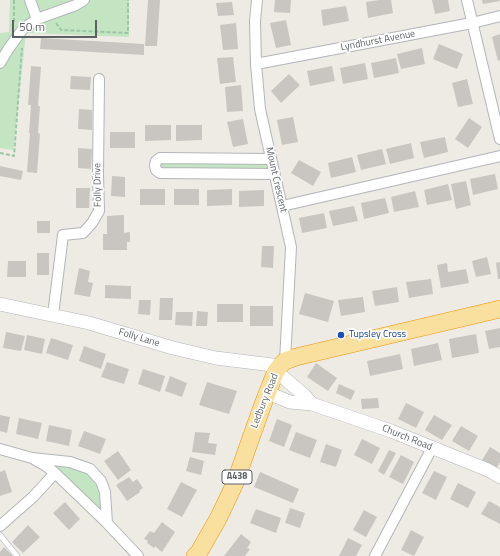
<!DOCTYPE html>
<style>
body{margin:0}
#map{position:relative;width:500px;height:556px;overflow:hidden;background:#eeebe5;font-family:"Titillium Web",sans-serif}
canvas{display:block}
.scale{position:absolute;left:12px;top:20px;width:85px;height:18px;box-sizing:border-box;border:2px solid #5c6165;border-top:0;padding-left:5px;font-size:12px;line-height:14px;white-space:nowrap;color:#5c6165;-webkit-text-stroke:3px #fff;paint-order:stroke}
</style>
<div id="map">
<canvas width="500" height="556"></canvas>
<div class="scale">50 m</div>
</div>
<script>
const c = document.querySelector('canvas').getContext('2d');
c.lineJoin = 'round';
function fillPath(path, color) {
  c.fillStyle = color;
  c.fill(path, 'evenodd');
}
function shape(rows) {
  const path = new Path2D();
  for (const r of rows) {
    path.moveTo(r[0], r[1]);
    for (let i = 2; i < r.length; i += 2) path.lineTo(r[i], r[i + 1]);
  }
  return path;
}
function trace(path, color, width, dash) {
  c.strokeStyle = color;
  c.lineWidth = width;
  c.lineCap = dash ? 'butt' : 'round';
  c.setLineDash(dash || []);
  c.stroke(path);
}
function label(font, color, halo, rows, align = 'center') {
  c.font = font + ' "Titillium Web",sans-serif';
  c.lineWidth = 3.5;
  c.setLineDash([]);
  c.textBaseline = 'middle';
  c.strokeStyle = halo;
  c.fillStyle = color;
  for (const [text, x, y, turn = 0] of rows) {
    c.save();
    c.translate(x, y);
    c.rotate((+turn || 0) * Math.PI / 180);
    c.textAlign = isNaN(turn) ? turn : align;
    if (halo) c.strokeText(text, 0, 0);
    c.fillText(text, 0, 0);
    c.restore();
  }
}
fillPath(shape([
 [10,0,129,0,129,37,26,33,13,150,0,148,0,33,9,32],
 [271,159,274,174,160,173,156,161],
 [70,462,101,481,107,523,46,466]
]), '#c4e5c2');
fillPath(shape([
 [148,0,160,0,157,46,145,46],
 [275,0,291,0,290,13,274,12],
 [379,0,391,0,393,13,368,18,366,2],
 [432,0,448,0,450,11,435,14],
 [482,0,499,0,500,1,483,4],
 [232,2,234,15,218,16,216,3],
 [346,6,349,21,323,26,321,10],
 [286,20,291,45,276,48,270,23],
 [236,23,238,49,223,50,220,25],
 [500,34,500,60,498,61,492,37],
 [41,38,144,44,144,55,40,49],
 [439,44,463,54,457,69,433,59],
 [422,48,425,64,401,69,397,54],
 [233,57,236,82,220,84,217,58],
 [396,58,399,73,374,78,371,63],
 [365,63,368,79,343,84,340,68],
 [31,66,41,67,38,106,40,106,38,133,40,134,37,173,27,172,30,133,29,133,31,105,28,105],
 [332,66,335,81,310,86,307,71],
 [289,74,300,85,281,103,271,91],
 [71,76,91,77,90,90,70,89],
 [467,79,473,104,458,107,452,83],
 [241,85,243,111,227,112,225,87],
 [79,109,92,110,92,130,78,129],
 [293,117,298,142,282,145,277,120],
 [469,118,482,127,468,148,455,139],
 [243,119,248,144,233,147,227,122],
 [145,125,171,125,171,140,145,141],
 [176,125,202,125,202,140,176,141],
 [110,132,135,132,135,148,110,148],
 [445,137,448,152,424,158,420,142],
 [411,143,414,158,390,164,386,149],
 [78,148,92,149,91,169,78,168],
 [382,149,386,164,361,170,357,155],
 [352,157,356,172,331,178,328,163],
 [299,160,321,172,313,186,291,173],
 [0,166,23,171,21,180,0,176],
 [495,174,498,189,473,195,470,179],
 [112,176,125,177,125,197,111,196],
 [466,181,471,205,456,209,451,184],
 [448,184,452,200,427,205,424,190],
 [76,188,90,188,89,208,76,208],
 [140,189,165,189,165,205,140,205],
 [174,189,199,189,199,205,174,205],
 [232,189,232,205,207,206,207,190],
 [264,190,264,206,239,207,239,191],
 [415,191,419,207,394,212,391,197],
 [385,198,389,213,364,219,361,203],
 [354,206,358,221,333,226,329,211],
 [324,213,327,228,302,233,299,218],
 [124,215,124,233,130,232,130,242,127,242,127,250,103,250,103,234,107,234,107,216],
 [37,221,50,221,50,233,37,233],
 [262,246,274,246,273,268,261,267],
 [37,253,49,253,49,275,37,275],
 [487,257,491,274,476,277,472,261],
 [8,261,26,261,26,277,7,277],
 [500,262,500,279,498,279,496,263],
 [447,263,448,272,466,269,469,283,441,288,437,265],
 [79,268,90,271,88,282,93,283,90,297,74,294],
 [431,279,433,294,409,298,406,282],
 [105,285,131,286,131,299,105,298],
 [397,287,399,302,375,306,372,291],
 [305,293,334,301,328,322,299,314],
 [363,297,365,312,341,316,338,300],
 [160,298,173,298,172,320,159,320],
 [139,300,151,300,150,315,138,314],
 [217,304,243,304,243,322,217,322],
 [250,306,273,306,273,326,250,326],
 [197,311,208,312,207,326,196,326],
 [176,312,193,312,192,326,175,325],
 [500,328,500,347,489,349,485,331],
 [6,332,25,336,21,351,3,348],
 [476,334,479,353,452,358,449,339],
 [27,335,45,339,42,354,24,350],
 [51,338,73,345,68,360,46,353],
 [438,343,442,360,414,366,411,349],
 [84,346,106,354,101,369,79,361],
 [400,354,403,369,370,376,367,361],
 [107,362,129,369,124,384,101,377],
 [316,363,337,378,328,391,307,377],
 [143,369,165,376,160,392,138,384],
 [170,376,187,383,182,397,165,391],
 [207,382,237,391,229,414,199,405],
 [339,384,355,391,351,400,336,393],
 [378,398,379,408,362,409,361,399],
 [406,403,424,412,416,428,398,419],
 [0,415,10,417,7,433,0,431],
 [434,415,452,425,442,440,425,430],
 [19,418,42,423,38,439,16,434],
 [277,419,292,425,284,447,269,441],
 [49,425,72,430,69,446,46,441],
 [461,426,478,436,469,451,452,441],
 [84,431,106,439,100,454,78,446],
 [195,432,210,433,208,443,217,444,215,455,192,452],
 [296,432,317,440,310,458,289,450],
 [362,439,380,448,372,464,354,455],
 [326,444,342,450,336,467,320,462],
 [490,447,500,453,500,462,495,471,481,462],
 [389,450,396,453,384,475,378,471],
 [118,451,131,470,118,480,104,461],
 [401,455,414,462,403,484,389,477],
 [190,457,204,461,201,475,186,471],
 [5,470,12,492,0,496,0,472],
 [434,471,447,477,436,500,422,493],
 [260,472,299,489,293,503,254,487],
 [129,477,133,482,137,479,143,488,139,491,140,492,127,501,116,485],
 [181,482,197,490,182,517,167,509],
 [458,483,476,492,468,508,450,499],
 [489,501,500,507,500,524,481,514],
 [65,502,80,519,69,530,53,513],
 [290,508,305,513,300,528,285,523],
 [256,509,281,518,276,533,250,523],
 [364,510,377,517,366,537,353,530],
 [162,522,175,532,162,552,155,546,154,548,147,543,148,541,144,539,150,531,154,533],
 [28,525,40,537,23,553,12,542],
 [411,530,424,537,414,556,401,550],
 [241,534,251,542,247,548,250,549,245,556,224,556],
 [348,538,362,545,356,556,339,556],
 [4,547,13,556,0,556,0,552]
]), '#c9c6c1');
const service = shape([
 [0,535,17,556]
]);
const minor = shape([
 [30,0,37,19],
 [257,0,255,21,256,64,260,109,291,247,285,361],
 [467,0,500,139],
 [0,63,9,48,23,29,37,19,76,5,84,0],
 [256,64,472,23,500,16],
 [271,159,160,158,156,161,155,166,156,170,160,173,274,174],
 [282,206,500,156],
 [53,315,63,235,83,233,92,223,99,211,98,174,99,79],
 [0,449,32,458,46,466,55,473],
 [32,458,70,462,90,469,101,481,105,492,107,523],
 [0,526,33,497,55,473,107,523,138,556],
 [375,556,432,448]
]);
const tertiary = shape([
 [0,304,89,323,173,348,216,358,280,366],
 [276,371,304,395,312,404],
 [268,393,290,402,312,404,391,431,488,470,500,477]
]);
const trunk = shape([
 [195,556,199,552,219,517,235,483,263,404,276,371,280,366,285,361,296,357,500,309]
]);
trace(service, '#b2b5b9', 6);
trace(minor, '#b2b5b9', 12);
trace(tertiary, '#b2b5b9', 14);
trace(trunk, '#eb9308', 18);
trace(shape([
 [14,0,14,22],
 [56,23,61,30,128,33,128,0],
 [0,153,14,156,22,48]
]), '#9bc6a5', 2, [4, 2]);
trace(service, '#fff', 5);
trace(minor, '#fff', 10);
trace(tertiary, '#fff', 13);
trace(trunk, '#fae09e', 17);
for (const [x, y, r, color] of [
 [341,335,4,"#1a4fb4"]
]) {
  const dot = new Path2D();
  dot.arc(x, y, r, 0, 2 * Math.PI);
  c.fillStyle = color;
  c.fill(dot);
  trace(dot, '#fff', 1.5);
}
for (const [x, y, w] of [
 [237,477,30]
]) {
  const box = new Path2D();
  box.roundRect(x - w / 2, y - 7, w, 14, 3);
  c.fillStyle = '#fff';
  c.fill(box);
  trace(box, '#5c6165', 1);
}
label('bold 9px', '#5c6165', null, [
 ["A438",237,477]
]);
label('10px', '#5c6165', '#fff', [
 ["Lyndhurst Avenue",378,41,-11],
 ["Mount Crescent",276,180,77],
 ["Folly Drive",98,185,-91],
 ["Folly Lane",139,338,17],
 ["Ledbury Road",265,401,-68],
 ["Church Road",407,438,22]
]);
label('10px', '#164399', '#fff', [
 ["Tupsley Cross",349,335]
], 'left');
</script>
